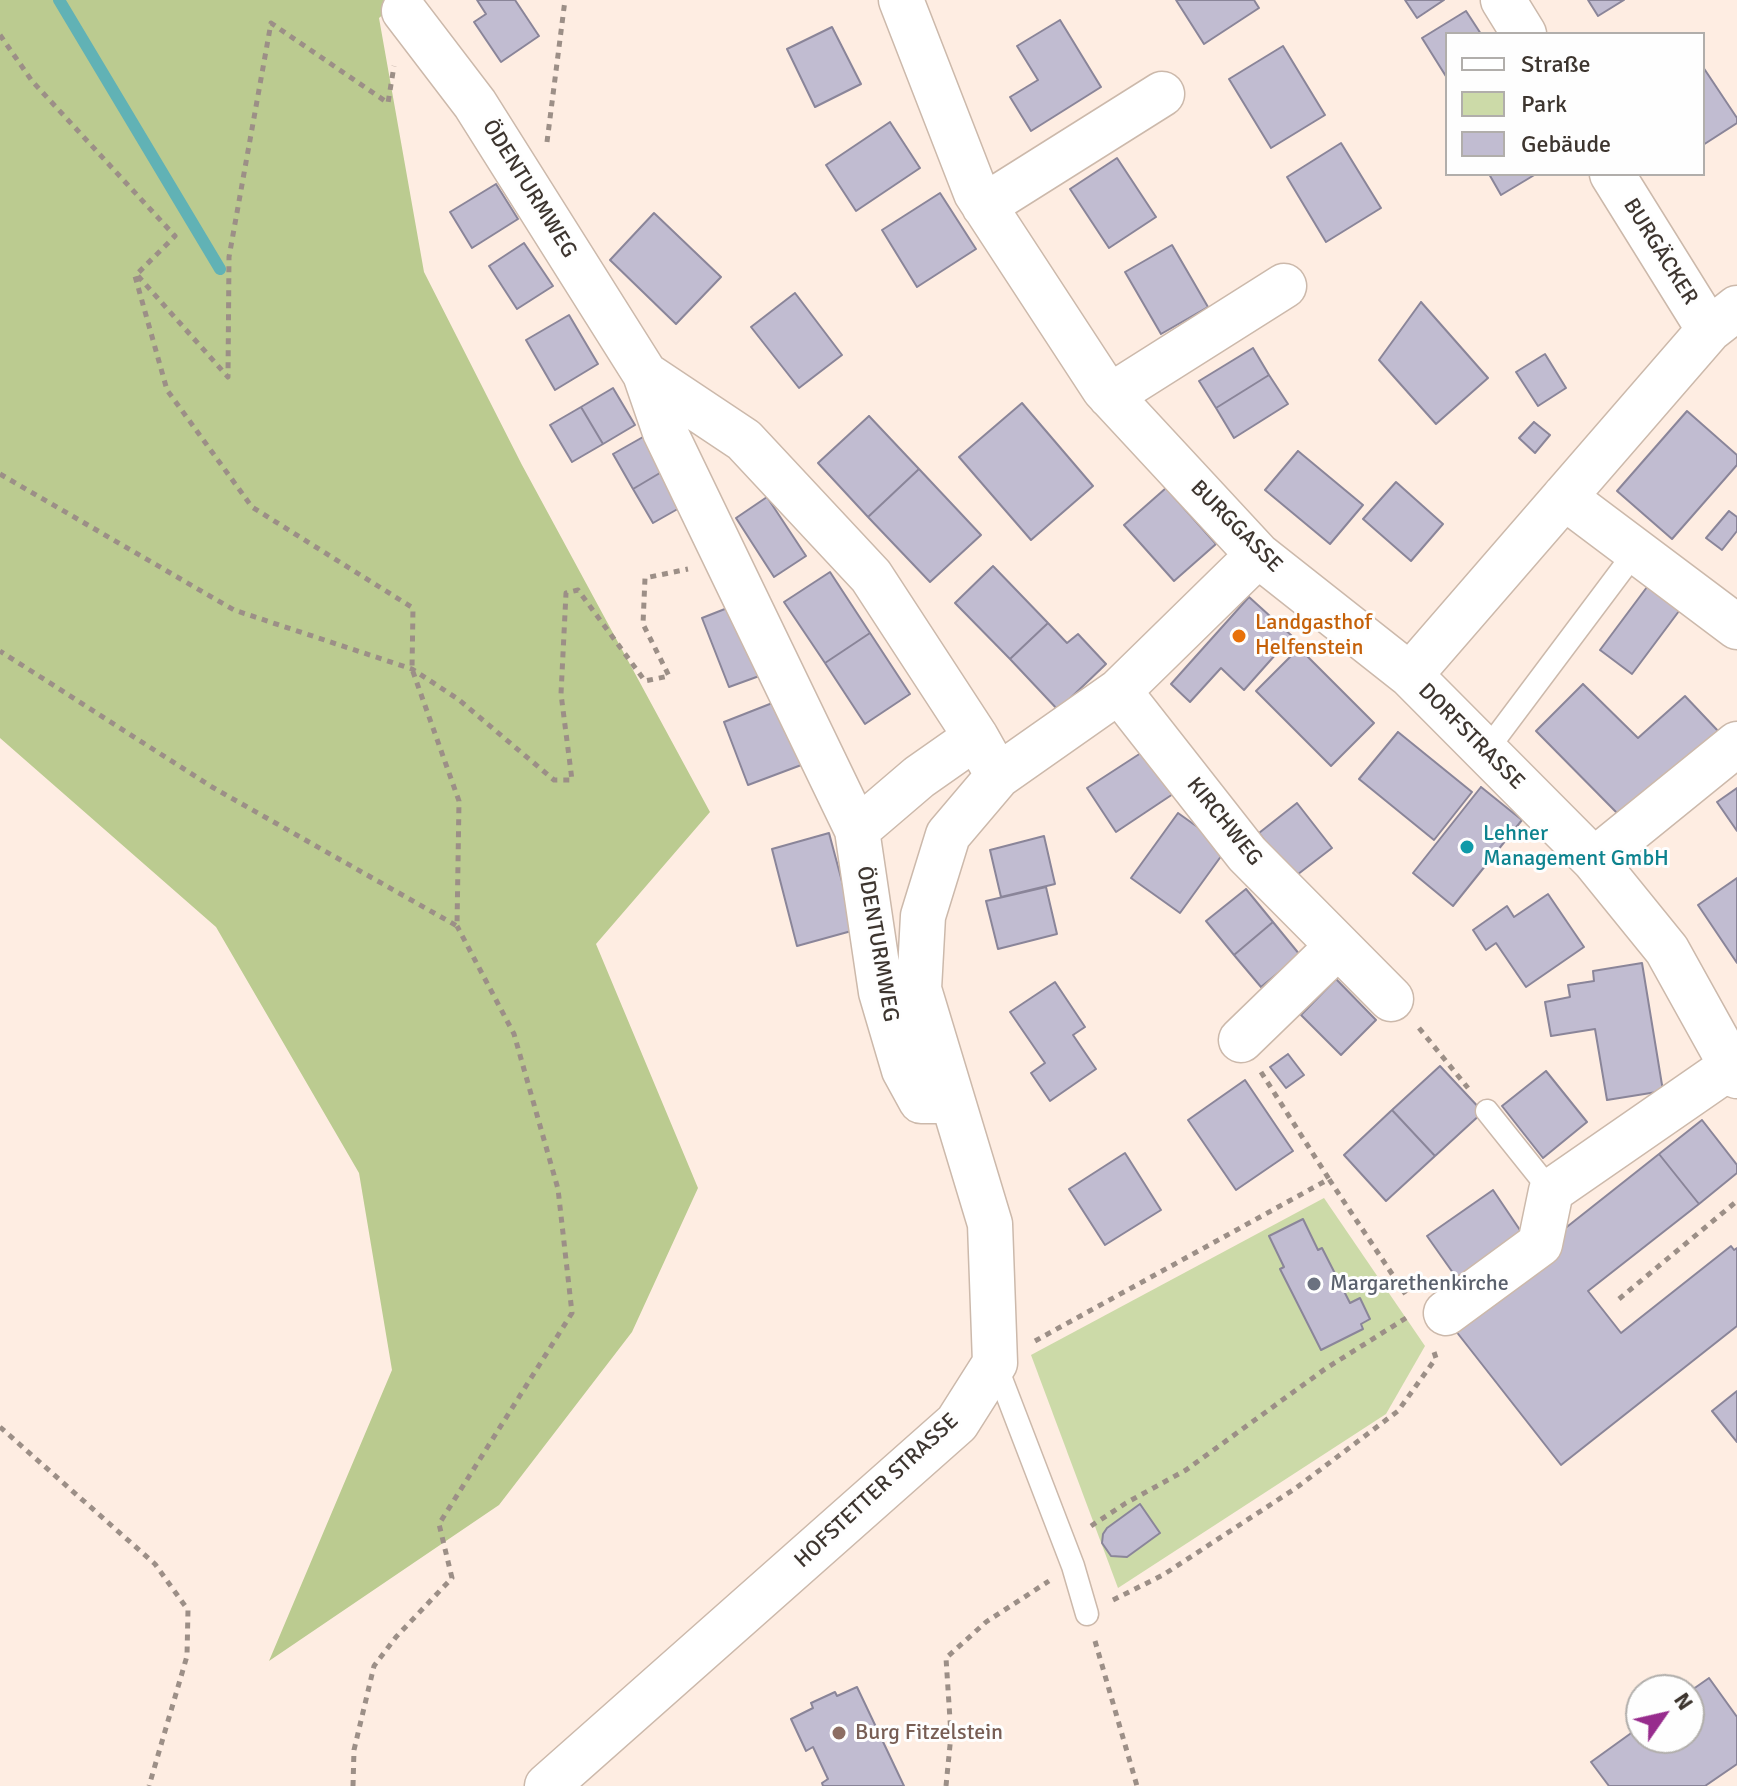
<!DOCTYPE html>
<meta charset="utf-8">
<style>
body{margin:0}
#map{position:relative;width:1737px;height:1786px;overflow:hidden;background:#feede2;font-family:Signika,sans-serif}
canvas{display:block}
.legend{position:absolute;left:1445px;top:32px;width:260px;height:144px;box-sizing:border-box;background:#fefefe;border:2px solid #b1aeab;margin:0;padding:10px 14px;list-style:none;font-size:24px;color:#3d352f}
.legend li{display:flex;align-items:center;gap:16px;height:40px}
.legend b{width:40px;border:2px solid #b1aeab}
.north{position:absolute;left:1625px;top:1674px;width:80px;height:80px;box-sizing:border-box;background:#fefefe;border:2px solid #b1aeab;border-radius:50%;rotate:56deg;font-size:22px;font-weight:700;line-height:32px;text-align:center;color:#3d352f}
.north::after{content:'';display:block;margin:auto;width:28px;height:36px;background:#972c8d;clip-path:polygon(50% 0,100% 100%,50% 72%,0 100%)}
</style>
<div id="map">
<canvas width="1737" height="1786"></canvas>
<ul class="legend">
<li><b style="height:10px;background:#fff"></b>Straße</li>
<li><b style="height:22px;background:#ccdaa8"></b>Park</li>
<li><b style="height:22px;background:#c1bcd1"></b>Gebäude</li>
</ul>
<div class="north">N</div>
</div>
<script>
const c = document.querySelector('canvas').getContext('2d');
c.lineJoin = 'round';
function fillPath(path, color) {
  c.fillStyle = color;
  c.fill(path, 'evenodd');
}
function shape(rows) {
  const path = new Path2D();
  for (const r of rows) {
    path.moveTo(r[0], r[1]);
    for (let i = 2; i < r.length; i += 2) path.lineTo(r[i], r[i + 1]);
  }
  return path;
}
function trace(path, color, width, dash) {
  c.strokeStyle = color;
  c.lineWidth = width;
  c.lineCap = dash ? 'butt' : 'round';
  c.setLineDash(dash || []);
  c.stroke(path);
}
function label(font, color, halo, rows, align = 'center') {
  c.font = font + ' Signika,sans-serif';
  c.lineWidth = 6;
  c.setLineDash([]);
  c.textBaseline = 'middle';
  c.strokeStyle = halo;
  c.fillStyle = color;
  for (const [text, x, y, turn = 0] of rows) {
    c.save();
    c.translate(x, y);
    c.rotate((+turn || 0) * Math.PI / 180);
    c.textAlign = isNaN(turn) ? turn : align;
    if (halo) c.strokeText(text, 0, 0);
    c.fillText(text, 0, 0);
    c.restore();
  }
}
fillPath(shape([
 [1324,1198,1425,1346,1386,1414,1118,1588,1031,1355]
]), '#ccdaa8');
fillPath(shape([
 [0,0,400,0,379,18,424,272,522,465,710,812,596,944,698,1188,632,1332,499,1505,269,1661,392,1370,359,1173,216,927,0,738]
]), '#bbcb90');
trace(shape([
 [59,0,220,269]
]), '#61b2b5', 12);
const building = shape([
 [477,0,515,0,539,36,501,62,474,22,486,14,477,0],
 [1176,0,1254,0,1259,8,1204,44,1176,0],
 [1405,0,1444,0,1417,18,1405,0],
 [1588,0,1624,0,1598,16,1588,0],
 [1466,11,1481,34,1447,34,1447,78,1422,38,1466,11],
 [1060,20,1101,87,1031,131,1010,97,1038,80,1017,46,1060,20],
 [832,27,861,84,815,107,787,49,832,27],
 [1283,46,1325,115,1271,148,1229,79,1283,46],
 [1703,67,1737,118,1737,123,1703,145,1703,67],
 [890,122,920,168,856,211,826,165,890,122],
 [1341,143,1381,208,1326,242,1287,177,1341,143],
 [1117,158,1156,217,1109,248,1070,189,1117,158],
 [1489,174,1536,174,1501,195,1489,174],
 [496,184,518,219,472,248,450,212,496,184],
 [940,193,976,249,917,287,882,230,940,193],
 [654,213,721,277,676,324,610,260,654,213],
 [524,243,553,286,517,309,489,266,524,243],
 [1172,245,1208,307,1161,334,1125,272,1172,245],
 [795,293,842,355,799,388,751,327,795,293],
 [1421,302,1488,378,1436,424,1379,360,1421,302],
 [569,315,598,364,555,390,526,340,569,315],
 [1253,348,1269,375,1216,408,1199,381,1253,348],
 [1545,354,1566,388,1538,406,1516,372,1545,354],
 [1269,375,1288,404,1234,438,1216,408,1269,375],
 [613,388,635,425,603,444,581,407,613,388],
 [1022,403,1093,486,1031,540,959,457,1022,403],
 [581,407,603,444,572,462,550,425,581,407],
 [1687,411,1737,455,1737,465,1672,539,1617,491,1687,411],
 [869,416,919,469,868,517,818,463,869,416],
 [1534,422,1550,435,1535,453,1519,438,1534,422],
 [650,433,670,467,633,489,613,454,650,433],
 [1298,451,1363,505,1330,544,1265,490,1298,451],
 [670,467,690,502,653,523,633,489,670,467],
 [919,469,981,535,930,582,868,517,919,469],
 [1396,482,1443,524,1411,561,1363,519,1396,482],
 [1166,488,1216,544,1174,581,1124,525,1166,488],
 [767,497,806,556,774,577,736,518,767,497],
 [1729,511,1737,517,1737,531,1722,550,1706,538,1729,511],
 [993,566,1048,623,1010,659,955,603,993,566],
 [830,572,870,633,825,663,784,602,830,572],
 [1653,579,1685,603,1632,674,1600,650,1653,579],
 [1249,597,1292,636,1244,690,1221,668,1190,702,1171,684,1249,597],
 [735,605,762,675,729,687,702,618,735,605],
 [1048,623,1067,643,1078,634,1106,664,1058,710,1010,659,1048,623],
 [870,633,910,694,865,724,825,663,870,633],
 [1299,648,1374,723,1331,766,1256,691,1299,648],
 [1583,684,1638,738,1685,696,1719,732,1618,814,1536,731,1583,684],
 [780,700,804,764,748,785,724,722,780,700],
 [1398,732,1472,792,1434,840,1359,779,1398,732],
 [1144,751,1173,794,1116,832,1087,788,1144,751],
 [1481,787,1522,820,1453,906,1413,873,1481,787],
 [1737,788,1737,831,1717,802,1737,788],
 [1297,803,1332,848,1293,878,1259,833,1297,803],
 [1178,813,1227,848,1180,913,1131,878,1178,813],
 [829,833,855,930,797,946,772,849,829,833],
 [1044,836,1055,884,1001,897,990,850,1044,836],
 [1737,878,1737,963,1698,905,1737,878],
 [1046,887,1057,934,998,949,986,901,1046,887],
 [1246,889,1273,922,1234,955,1206,921,1246,889],
 [1548,894,1584,947,1526,987,1496,943,1486,950,1473,930,1507,906,1514,917,1548,894],
 [1273,922,1300,955,1261,987,1234,955,1273,922],
 [1642,963,1663,1091,1607,1100,1595,1029,1551,1036,1545,1002,1570,997,1568,985,1594,981,1593,971,1642,963],
 [1336,979,1376,1020,1341,1055,1301,1015,1336,979],
 [1055,982,1085,1027,1073,1035,1096,1069,1050,1101,1031,1073,1045,1063,1010,1012,1055,982],
 [1288,1054,1304,1075,1286,1088,1270,1067,1288,1054],
 [1440,1066,1483,1112,1435,1156,1392,1110,1440,1066],
 [1546,1071,1587,1122,1543,1158,1502,1106,1546,1071],
 [1245,1080,1293,1151,1236,1190,1188,1120,1245,1080],
 [1392,1110,1435,1156,1386,1201,1344,1155,1392,1110],
 [1702,1120,1737,1165,1737,1173,1699,1204,1659,1154,1702,1120],
 [1125,1153,1161,1210,1105,1245,1069,1189,1125,1153],
 [1659,1154,1699,1204,1588,1291,1621,1333,1731,1246,1734,1250,1737,1248,1737,1326,1561,1465,1448,1321,1659,1154],
 [1493,1190,1528,1242,1463,1287,1427,1236,1493,1190],
 [1303,1219,1318,1250,1322,1248,1350,1303,1360,1298,1370,1319,1361,1324,1363,1329,1321,1350,1280,1269,1284,1267,1269,1236,1303,1219],
 [1737,1391,1737,1442,1712,1411,1737,1391],
 [1140,1504,1160,1533,1127,1557,1111,1556,1102,1543,1103,1534,1107,1528,1140,1504],
 [1709,1678,1737,1717,1737,1764,1705,1786,1609,1786,1591,1762,1641,1726,1641,1738,1689,1738,1689,1692,1709,1678],
 [857,1687,904,1786,823,1786,822,1783,828,1779,813,1747,806,1751,791,1719,813,1708,811,1703,835,1692,837,1696,857,1687]
]);
fillPath(building, '#c1bcd1');
trace(building, '#8a8599', 2);
const lane = shape([
 [1486,751,1636,551],
 [1487,1111,1551,1191],
 [995,1363,1073,1566,1087,1614]
]);
const street = shape([
 [901,0,976,193,1104,389,1258,555,1410,675,1594,860,1667,950,1737,1076],
 [1503,0,1524,34],
 [404,11,475,104,645,374,665,432,857,830,881,992,904,1070,921,1101,952,1101],
 [1612,174,1709,330],
 [984,206,1162,94],
 [645,374,744,440,871,576,976,737,998,776],
 [1110,396,1284,286],
 [1564,497,1737,627],
 [1410,675,1709,330,1737,308],
 [1119,691,1247,854,1391,999],
 [857,830,919,777,976,737],
 [1594,860,1737,744],
 [1241,1040,1338,946],
 [1446,1313,1540,1244,1551,1191,1730,1067],
 [547,1786,957,1423,995,1363,990,1224,919,989,923,916,948,835,998,776,1119,691,1258,555]
]);
trace(lane, '#ccb9ab', 25);
trace(street, '#ccb9ab', 47);
trace(shape([
 [0,35,32,81,175,236,135,276,167,390,252,507,413,608,412,669,459,801,457,926,212,787,0,651],
 [547,142,565,0],
 [138,276,228,377,229,257,271,23,388,103,394,66],
 [0,474,234,610,412,669,458,699,554,780,572,780,561,694,566,593,578,590,645,681,669,676,643,624,645,578,688,569],
 [1419,1028,1468,1088],
 [1261,1072,1329,1179],
 [1619,1299,1737,1201],
 [1035,1341,1329,1179,1408,1298],
 [0,1427,155,1564,188,1610,187,1656,149,1786],
 [1091,1526,1126,1503,1186,1470,1325,1369,1406,1318],
 [1113,1600,1163,1575,1296,1488,1398,1411,1436,1358,1434,1352],
 [1095,1641,1137,1786],
 [353,1786,354,1750,374,1666,396,1637,452,1578,439,1524,572,1313,558,1189,514,1034,457,926],
 [946,1786,951,1735,946,1658,986,1622,1049,1581]
]), '#9c8f87', 5, [6, 6]);
trace(lane, '#fff', 22);
trace(street, '#fff', 44);
for (const [x, y, r, color] of [
 [1239,636,8,"#e8710a"],
 [1467,847,8,"#0f9aa8"],
 [1314,1284,8,"#6b7280"],
 [839,1733,8,"#8d6e63"]
]) {
  const dot = new Path2D();
  dot.arc(x, y, r, 0, 2 * Math.PI);
  c.fillStyle = color;
  c.fill(dot);
  trace(dot, '#fefefe', 3);
}
label('22px', '#3d352f', '#fefefe', [
 ["ÖDENTURMWEG",529,189,58],
 ["BURGÄCKER",1660,252,58],
 ["BURGGASSE",1236,527,45],
 ["DORFSTRASSE",1471,737,45],
 ["KIRCHWEG",1224,822,51],
 ["ÖDENTURMWEG",877,944,80],
 ["HOFSTETTER STRASSE",877,1491,-43]
]);
label('22px', '#c56008', '#fefefe', [
 ["Landgasthof",1255,623],
 ["Helfenstein",1255,648]
], 'left');
label('22px', '#0d838f', '#fefefe', [
 ["Lehner",1483,834],
 ["Management GmbH",1483,859]
], 'left');
label('22px', '#5b616d', '#fefefe', [
 ["Margarethenkirche",1330,1284]
], 'left');
label('22px', '#785e54', '#fefefe', [
 ["Burg Fitzelstein",855,1733]
], 'left');
</script>
